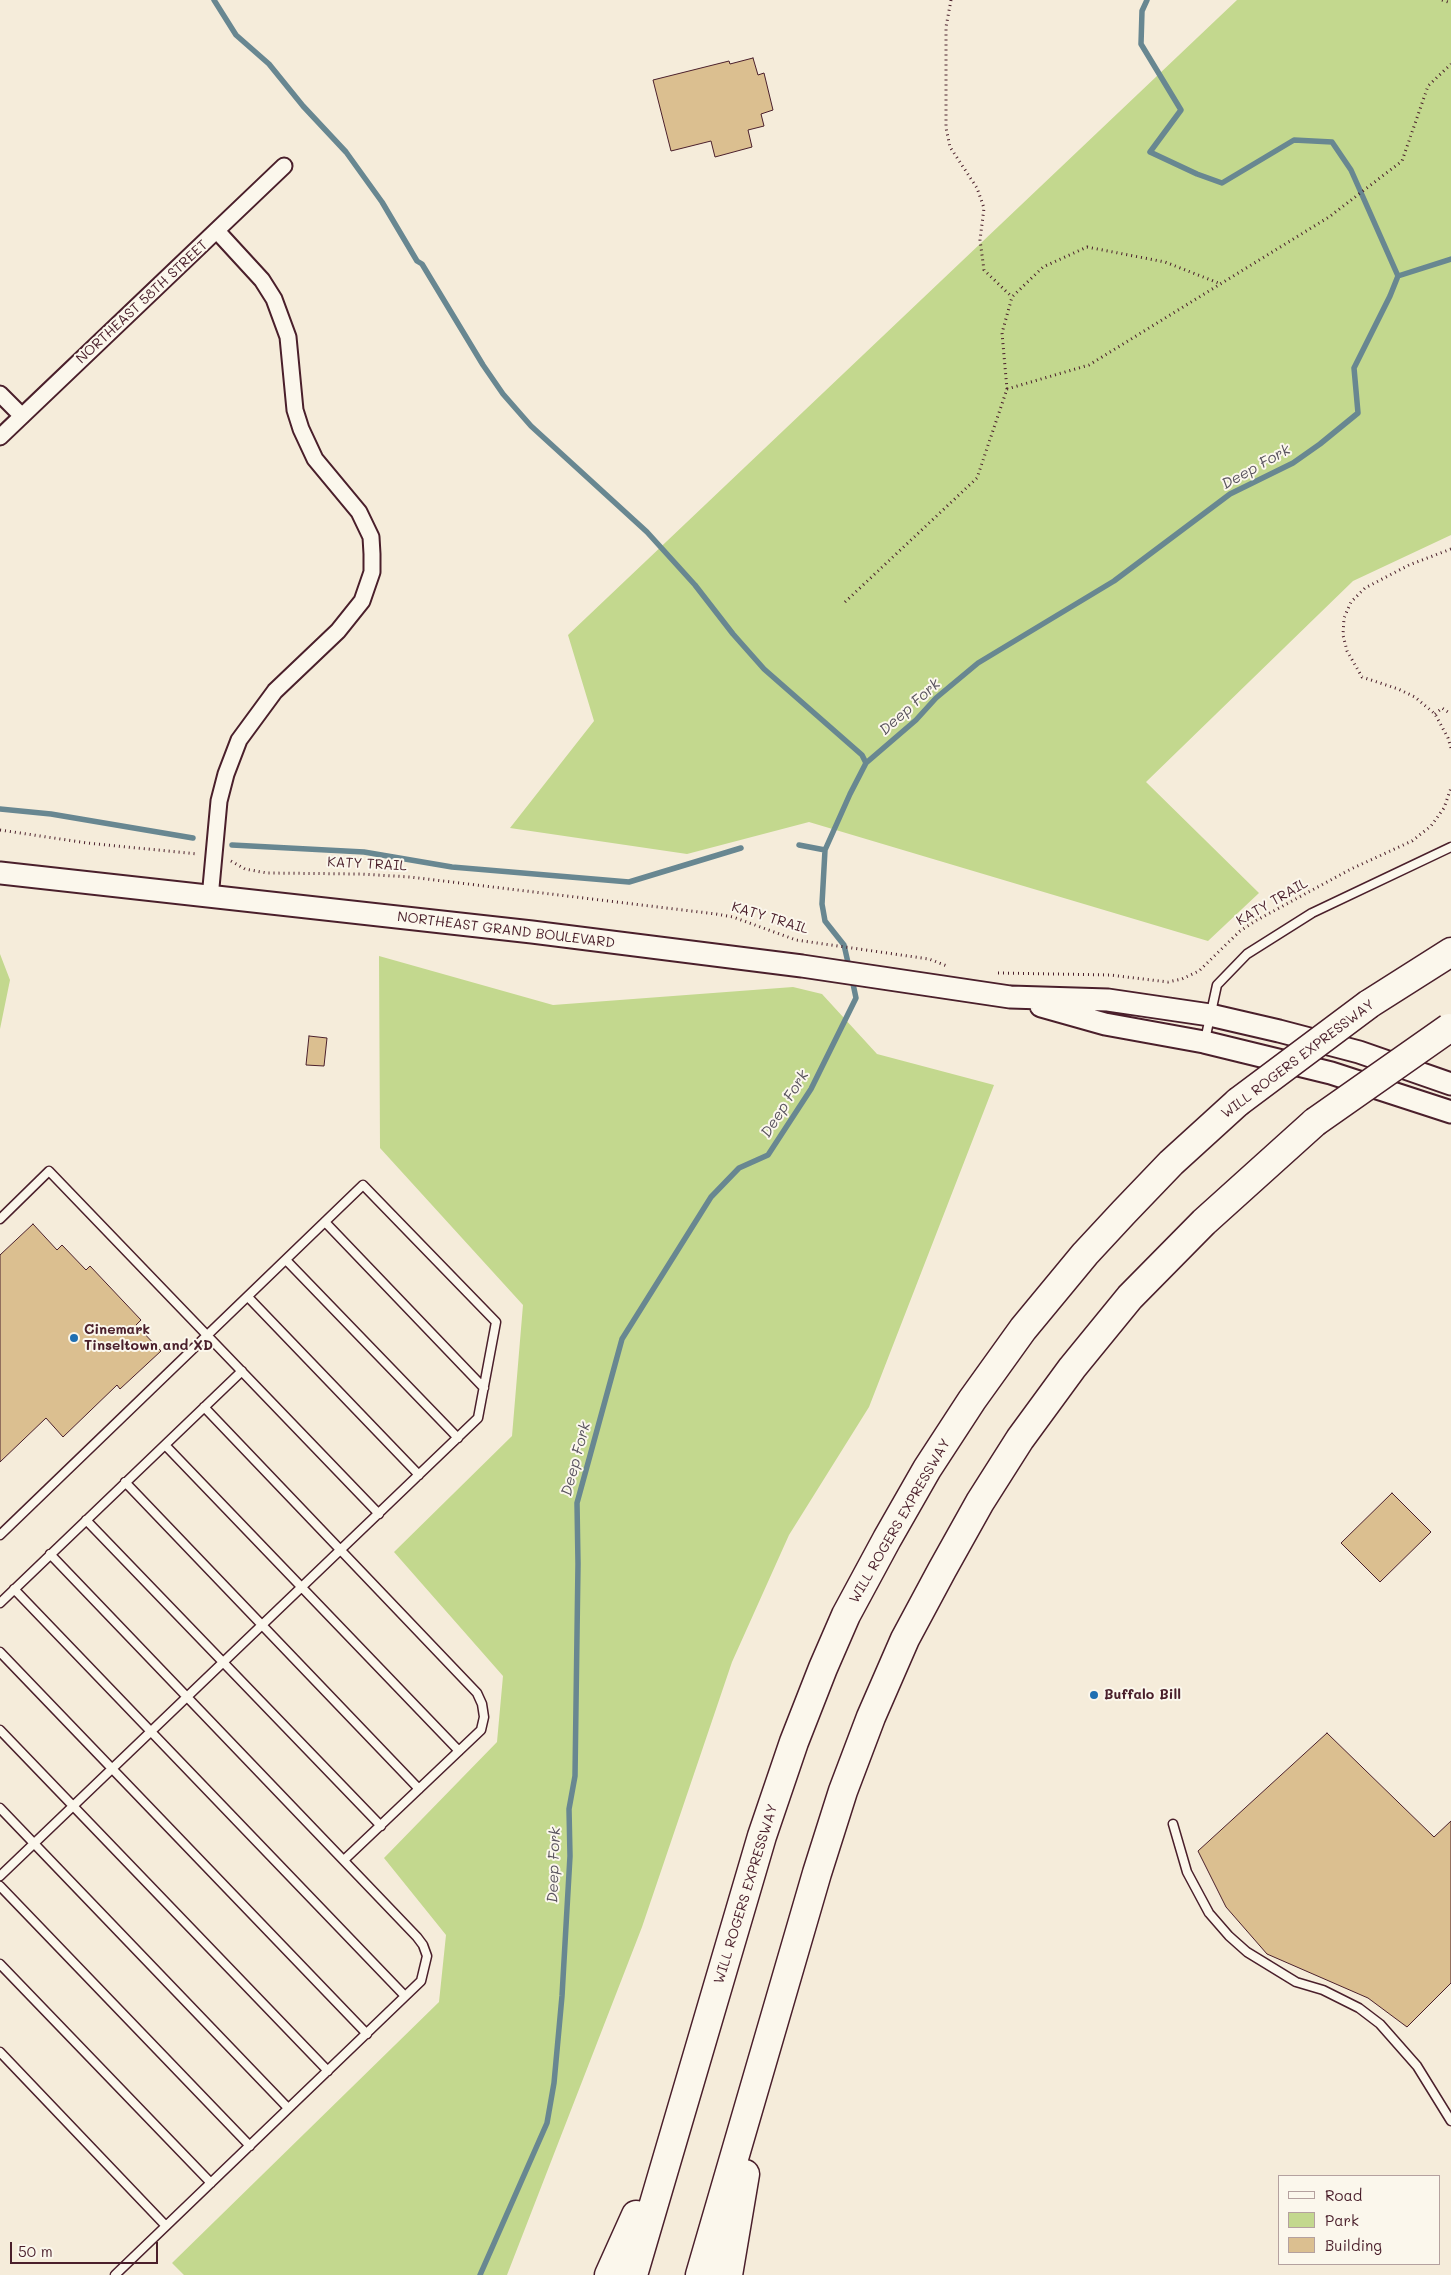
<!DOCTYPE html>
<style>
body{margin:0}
#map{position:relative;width:1451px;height:2275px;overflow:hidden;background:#f5ecda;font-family:Mali,sans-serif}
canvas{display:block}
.legend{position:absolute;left:1278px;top:2175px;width:162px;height:90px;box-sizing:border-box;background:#fbf7ec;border:1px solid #b4a19f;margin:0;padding:6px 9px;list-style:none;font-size:15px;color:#4a1f2b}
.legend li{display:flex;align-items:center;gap:10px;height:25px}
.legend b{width:25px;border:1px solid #b4a19f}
.scale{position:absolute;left:10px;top:2242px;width:148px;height:22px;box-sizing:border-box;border:2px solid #4a1f2b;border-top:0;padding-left:6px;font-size:15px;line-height:18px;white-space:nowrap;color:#4a1f2b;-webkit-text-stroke:4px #fbf7ec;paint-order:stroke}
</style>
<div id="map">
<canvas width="1451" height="2275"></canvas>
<ul class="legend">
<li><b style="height:6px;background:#fbf7ec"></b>Road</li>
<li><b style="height:14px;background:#c3d88e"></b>Park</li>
<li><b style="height:14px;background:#dbbf90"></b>Building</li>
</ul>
<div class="scale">50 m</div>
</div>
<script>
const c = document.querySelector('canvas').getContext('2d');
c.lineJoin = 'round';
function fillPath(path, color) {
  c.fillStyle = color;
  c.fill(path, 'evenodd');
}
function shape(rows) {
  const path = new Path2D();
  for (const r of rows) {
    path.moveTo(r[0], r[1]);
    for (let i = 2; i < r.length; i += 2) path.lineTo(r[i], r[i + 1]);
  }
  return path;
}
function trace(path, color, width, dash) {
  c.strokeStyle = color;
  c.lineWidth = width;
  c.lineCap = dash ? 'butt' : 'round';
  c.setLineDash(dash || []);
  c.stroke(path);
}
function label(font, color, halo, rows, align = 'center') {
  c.font = font + ' Mali,sans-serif';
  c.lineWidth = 4;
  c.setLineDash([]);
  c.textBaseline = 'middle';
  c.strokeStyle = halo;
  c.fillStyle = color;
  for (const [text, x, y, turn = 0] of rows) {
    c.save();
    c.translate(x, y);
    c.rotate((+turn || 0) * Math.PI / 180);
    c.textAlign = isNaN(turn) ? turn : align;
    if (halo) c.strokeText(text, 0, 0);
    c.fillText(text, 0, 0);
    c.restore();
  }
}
fillPath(shape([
 [1237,0,1451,0,1451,535,1353,581,1146,782,1259,893,1208,941,809,822,687,854,510,828,594,721,568,635],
 [0,954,10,980,0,1029],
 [379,956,553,1005,793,987,822,994,877,1054,994,1085,869,1407,789,1535,732,1662,642,1927,507,2275,184,2275,172,2263,439,2002,446,1935,384,1858,497,1742,503,1676,394,1552,512,1436,523,1305,380,1148]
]), '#c3d88e');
trace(shape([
 [214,0,236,35,269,64,303,106,346,152,382,202,417,261,422,264,483,365,503,394,531,426,647,532,695,585,733,634,764,669,862,755,866,763],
 [1147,0,1142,11,1141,44,1181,110,1150,152,1197,174,1222,183,1294,140,1332,142,1351,170,1398,276],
 [1398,276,1451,259],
 [0,809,51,814,193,838],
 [232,845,364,852,452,867,629,882,741,848],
 [799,845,825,850],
 [849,967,844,945,825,921,822,904,825,850,850,794,866,763,916,720,936,698,978,663,1114,581,1230,494,1293,463,1320,444,1358,413,1354,368,1390,296,1398,276],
 [480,2275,547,2123,554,2083,562,1996,570,1856,569,1809,575,1776,578,1564,577,1503,622,1339,711,1197,739,1168,768,1155,811,1089,856,998,852,979]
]), '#688791', 5.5);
const building = shape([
 [753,58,758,75,764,73,773,110,761,114,764,126,748,130,752,147,715,157,711,141,671,151,653,80,729,61,730,64,753,58],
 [309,1036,327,1038,324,1066,306,1065,309,1036],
 [33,1224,57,1250,62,1245,86,1270,90,1266,141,1320,136,1325,161,1351,120,1389,117,1385,63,1437,46,1418,0,1462,0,1255,33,1224],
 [1392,1493,1431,1532,1380,1582,1341,1543,1392,1493],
 [1327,1733,1434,1837,1451,1821,1451,1983,1407,2027,1368,1998,1267,1954,1226,1907,1198,1851,1327,1733]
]);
fillPath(building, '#dbbf90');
trace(building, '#4a1f2b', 1);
const lane = shape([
 [1205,1040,1217,985,1247,954,1312,913,1451,847],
 [0,1219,49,1171,379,1514],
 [325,1222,484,1388],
 [286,1260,458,1438],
 [248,1297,419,1475],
 [204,1407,477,1693,482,1704,484,1717,481,1730,344,1860],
 [165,1445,459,1751],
 [125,1482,419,1789],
 [86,1520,381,1826],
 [0,1535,363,1185,496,1322,478,1418,0,1876],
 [50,1554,417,1937,423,1945,427,1956,421,1981,115,2275],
 [14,1589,405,1996],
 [0,1603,242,1371],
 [0,1652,367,2034],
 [0,1730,328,2071],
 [0,1808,288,2108],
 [1173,1824,1187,1872,1209,1913,1229,1936,1247,1952,1296,1982,1323,1990,1359,2008,1380,2024,1417,2066,1451,2121],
 [0,1886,250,2146],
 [0,1964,211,2183],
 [0,2052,166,2226]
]);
const street = shape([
 [0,394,22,416],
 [0,437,284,166],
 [210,898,219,801,226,774,239,740,275,691,338,631,362,601,372,572,372,554,371,537,359,512,315,459,301,429,295,410,288,337,274,299,262,280,217,231]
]);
const secondary = shape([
 [0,873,532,932,802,966,1010,997,1108,1000,1210,1015,1279,1031,1359,1052,1451,1084],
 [1041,1006,1105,1024,1204,1042,1331,1073,1451,1112]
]);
const highway = shape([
 [1369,1004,1451,952],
 [609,2275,636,2215],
 [633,2275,762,1836,794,1742,823,1668,846,1615,887,1539,927,1469,972,1400,1023,1329,1085,1254,1124,1212,1171,1163,1238,1102],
 [700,2275,817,1873,843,1791,871,1717,905,1639,942,1570,980,1502,1020,1439,1072,1368,1130,1297,1204,1222,1315,1122],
 [728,2275,745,2174]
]);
trace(lane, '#4a1f2b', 11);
trace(street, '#4a1f2b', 19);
trace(secondary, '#4a1f2b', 25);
trace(highway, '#4a1f2b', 31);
trace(shape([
 [951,0,946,27,946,128,950,147,977,188,984,208,980,240,984,270,1012,297],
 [1442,0,1451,3],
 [1007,389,1002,333,1012,297,1043,267,1087,247,1165,262,1221,284],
 [1451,549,1409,565,1365,588,1351,602,1344,618,1343,635,1347,651,1362,677,1398,689,1415,697,1435,714,1448,738,1451,748],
 [845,602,977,478,1007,389,1089,365,1329,217,1402,161,1428,86,1451,64],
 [1435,714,1442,708,1451,714],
 [0,830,87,843,198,854],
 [231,861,245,869,267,873,360,874,410,877,716,914,733,917,796,940,929,959,947,966],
 [998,973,1110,975,1168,982,1182,979,1199,971,1240,931,1257,920,1351,869,1412,841,1431,826,1444,808,1451,788]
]), '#4a1f2b', 3, [1, 4]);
trace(lane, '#fbf7ec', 8);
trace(street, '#fbf7ec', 15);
trace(secondary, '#fbf7ec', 21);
trace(highway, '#fbf7ec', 28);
const highwayBridge = shape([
 [1238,1102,1369,1004],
 [1315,1122,1449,1028]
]);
trace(highwayBridge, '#4a1f2b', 31, []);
trace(highwayBridge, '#fbf7ec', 28);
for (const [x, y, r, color] of [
 [74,1338,5,"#1f6fb2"],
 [1094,1695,5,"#1f6fb2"]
]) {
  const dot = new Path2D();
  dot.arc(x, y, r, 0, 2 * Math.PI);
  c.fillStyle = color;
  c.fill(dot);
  trace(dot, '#fbf7ec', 2);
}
label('14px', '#4a1f2b', '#fbf7ec', [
 ["NORTHEAST 58TH STREET",142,302,-43],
 ["KATY TRAIL",367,864,3],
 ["KATY TRAIL",1272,902,-30],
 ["KATY TRAIL",770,918,17],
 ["NORTHEAST GRAND BOULEVARD",506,930,7],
 ["WILL ROGERS EXPRESSWAY",1298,1059,-37],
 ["WILL ROGERS EXPRESSWAY",900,1521,-60],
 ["WILL ROGERS EXPRESSWAY",746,1894,-73]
]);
label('bold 14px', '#4a1f2b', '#fbf7ec', [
 ["Cinemark",84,1330],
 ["Tinseltown and XD",84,1346],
 ["Buffalo Bill",1104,1695]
], 'left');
label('italic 15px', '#59535e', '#fbf7ec', [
 ["Deep Fork",1256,467,-29],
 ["Deep Fork",910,707,-42],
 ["Deep Fork",785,1104,-58],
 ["Deep Fork",576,1459,-75],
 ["Deep Fork",554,1865,-88]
]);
</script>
